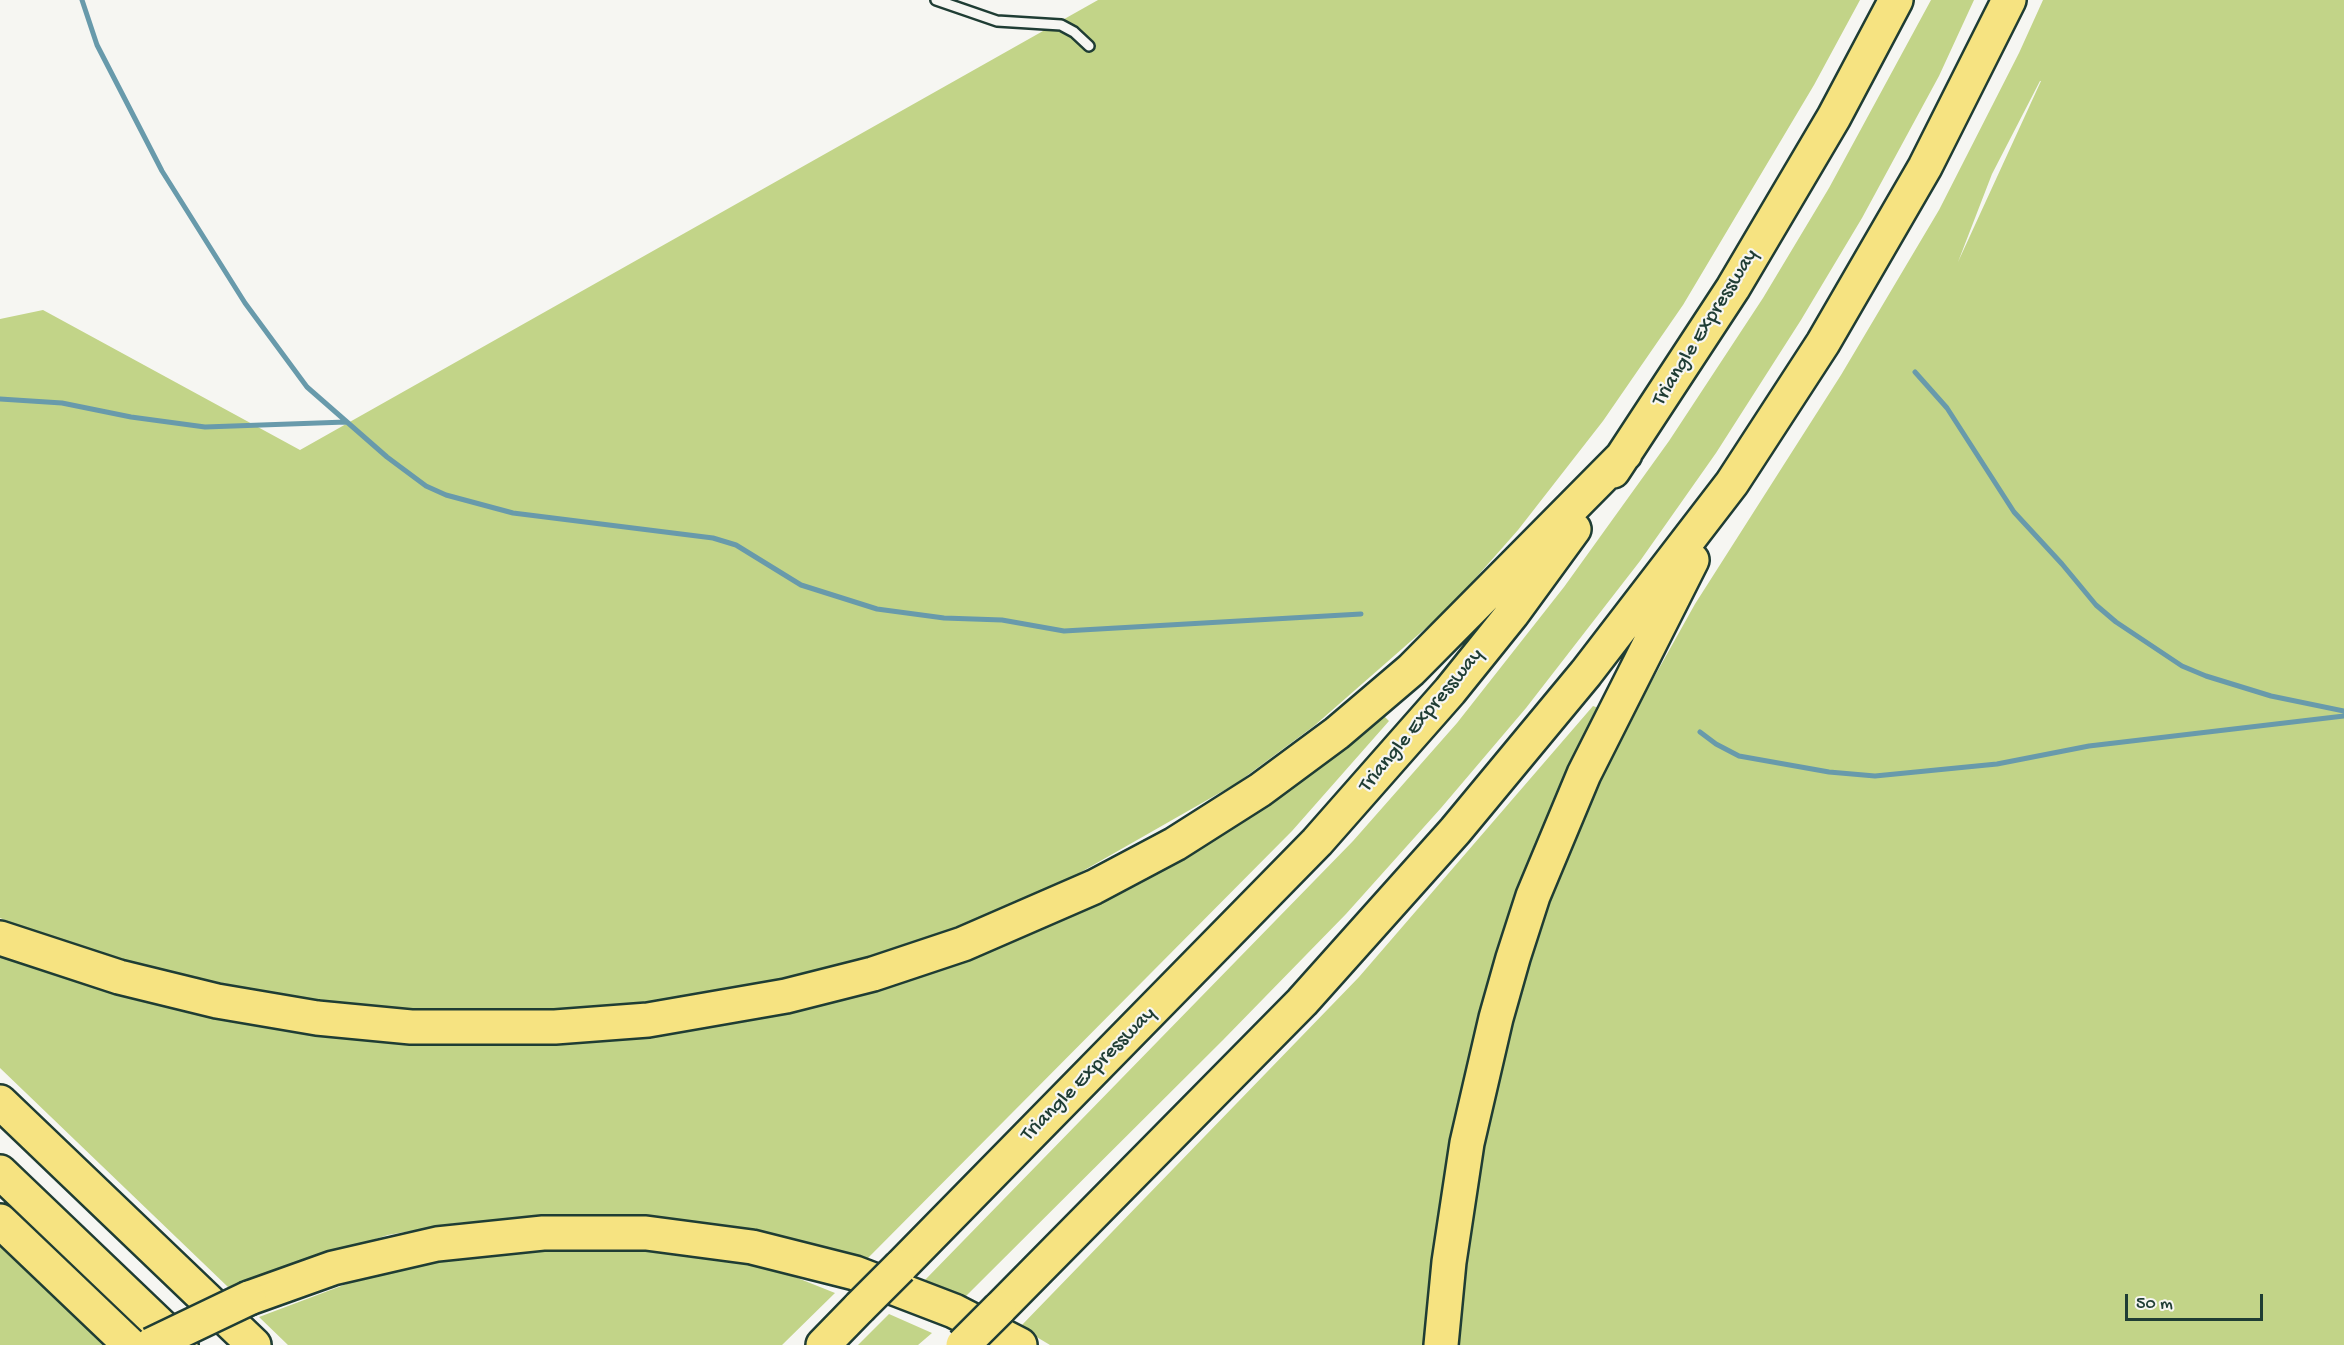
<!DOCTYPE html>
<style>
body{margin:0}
#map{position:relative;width:2344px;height:1345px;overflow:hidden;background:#f6f6f2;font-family:"Gochi Hand",sans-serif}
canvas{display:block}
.scale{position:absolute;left:2125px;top:1294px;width:138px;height:27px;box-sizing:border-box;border:3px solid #1f3d34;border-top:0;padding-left:8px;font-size:18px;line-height:21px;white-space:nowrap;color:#1f3d34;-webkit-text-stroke:4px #f6f6f2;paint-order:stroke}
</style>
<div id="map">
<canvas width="2344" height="1345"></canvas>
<div class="scale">50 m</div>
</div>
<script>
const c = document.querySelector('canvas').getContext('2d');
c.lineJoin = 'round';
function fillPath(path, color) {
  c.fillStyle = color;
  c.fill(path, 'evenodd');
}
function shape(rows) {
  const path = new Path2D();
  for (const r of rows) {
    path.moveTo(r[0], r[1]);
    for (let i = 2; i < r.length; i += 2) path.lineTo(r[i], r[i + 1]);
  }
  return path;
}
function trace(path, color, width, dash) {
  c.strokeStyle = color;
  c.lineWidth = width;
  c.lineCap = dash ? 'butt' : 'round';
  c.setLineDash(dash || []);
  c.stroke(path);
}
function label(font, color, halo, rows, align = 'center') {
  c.font = font + ' "Gochi Hand",sans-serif';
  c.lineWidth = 4.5;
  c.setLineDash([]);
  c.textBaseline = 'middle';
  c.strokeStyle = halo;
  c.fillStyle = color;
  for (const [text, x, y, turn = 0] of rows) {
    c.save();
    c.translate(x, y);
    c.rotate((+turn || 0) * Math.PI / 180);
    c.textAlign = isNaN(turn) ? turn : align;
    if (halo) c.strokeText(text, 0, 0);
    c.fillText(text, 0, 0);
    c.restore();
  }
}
fillPath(shape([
 [1098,0,1860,0,1814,85,1683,305,1603,421,1518,530,1451,606,1314,726,1237,783,1067,880,1006,908,932,937,837,966,758,985,669,999,591,1008,491,1012,409,1010,281,995,153,969,31,931,0,918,0,319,43,310,300,450],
 [1931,0,1974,0,1939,76,1862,218,1801,320,1716,453,1640,561,1526,708,1441,808,1346,914,1223,1040,965,1297,924,1281,1353,841,1457,723,1564,587,1669,441,1763,298,1829,188],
 [2043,0,2344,0,2344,1345,1454,1345,1478,1147,1520,970,1605,765,1695,604,1841,375,1939,210,2019,53],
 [2040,81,2041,81,1958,262,1992,174],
 [1593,706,1604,710,1546,835,1431,1345,1050,1345,1020,1327,1359,977],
 [1380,712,1389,721,1292,831,865,1261,782,1237,728,1227,536,1218,457,1223,388,1235,228,1287,0,1068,0,948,501,1039,984,948],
 [0,1241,108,1345,0,1345],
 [632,1246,760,1263,835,1293,782,1345,288,1345,259,1317,365,1277,424,1260,484,1251],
 [889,1314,932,1333,918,1345,858,1345]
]), '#c2d488');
trace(shape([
 [82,0,97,45,162,171,245,303,307,387,387,457,426,486,446,495,513,513,713,538,736,545,801,585,877,609,944,618,1002,620,1064,631,1361,614],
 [1915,372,1947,408,2014,512,2062,564,2096,605,2116,622,2182,666,2206,676,2271,696,2344,711],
 [0,399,62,403,131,417,205,427,346,422],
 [1700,732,1716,744,1739,756,1829,772,1875,776,1997,764,2089,746,2344,716]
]), '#689aab', 5);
const lane = shape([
 [936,0,997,21,1061,25,1074,32,1089,46]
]);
const highway = shape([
 [1613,471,1733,288,1834,117,1896,0],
 [0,938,119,977,217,1001,317,1018,411,1027,555,1027,648,1020,786,996,873,974,963,944,1094,887,1175,844,1260,790,1337,733,1411,670,1625,454],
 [0,1102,254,1345],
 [0,1172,181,1345],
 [0,1221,130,1345],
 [900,1267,1317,842,1450,691,1512,614,1574,529],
 [249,1298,333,1268,437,1244,543,1233,646,1233,752,1247,855,1273,954,1311,1020,1345],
 [999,1309,1302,1002,1455,831,1586,673,1732,483,1823,343,1925,167,2009,0],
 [823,1345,860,1307],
 [1441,1345,1449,1262,1467,1143,1496,1018,1513,958,1533,896,1584,774,1692,560]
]);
trace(lane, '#1f3d34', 14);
trace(highway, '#1f3d34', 38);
trace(lane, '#f6f6f2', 9);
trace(highway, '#f6e381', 33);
const highwayBridge = shape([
 [860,1307,900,1267],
 [151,1345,249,1298],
 [963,1345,999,1309]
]);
trace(highwayBridge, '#1f3d34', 38, []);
trace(highwayBridge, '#f6e381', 33);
label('21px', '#1f3d34', '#f6f6f2', [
 ["Triangle Expressway",1706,328,-58],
 ["Triangle Expressway",1422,721,-50],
 ["Triangle Expressway",1089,1075,-45]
]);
</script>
